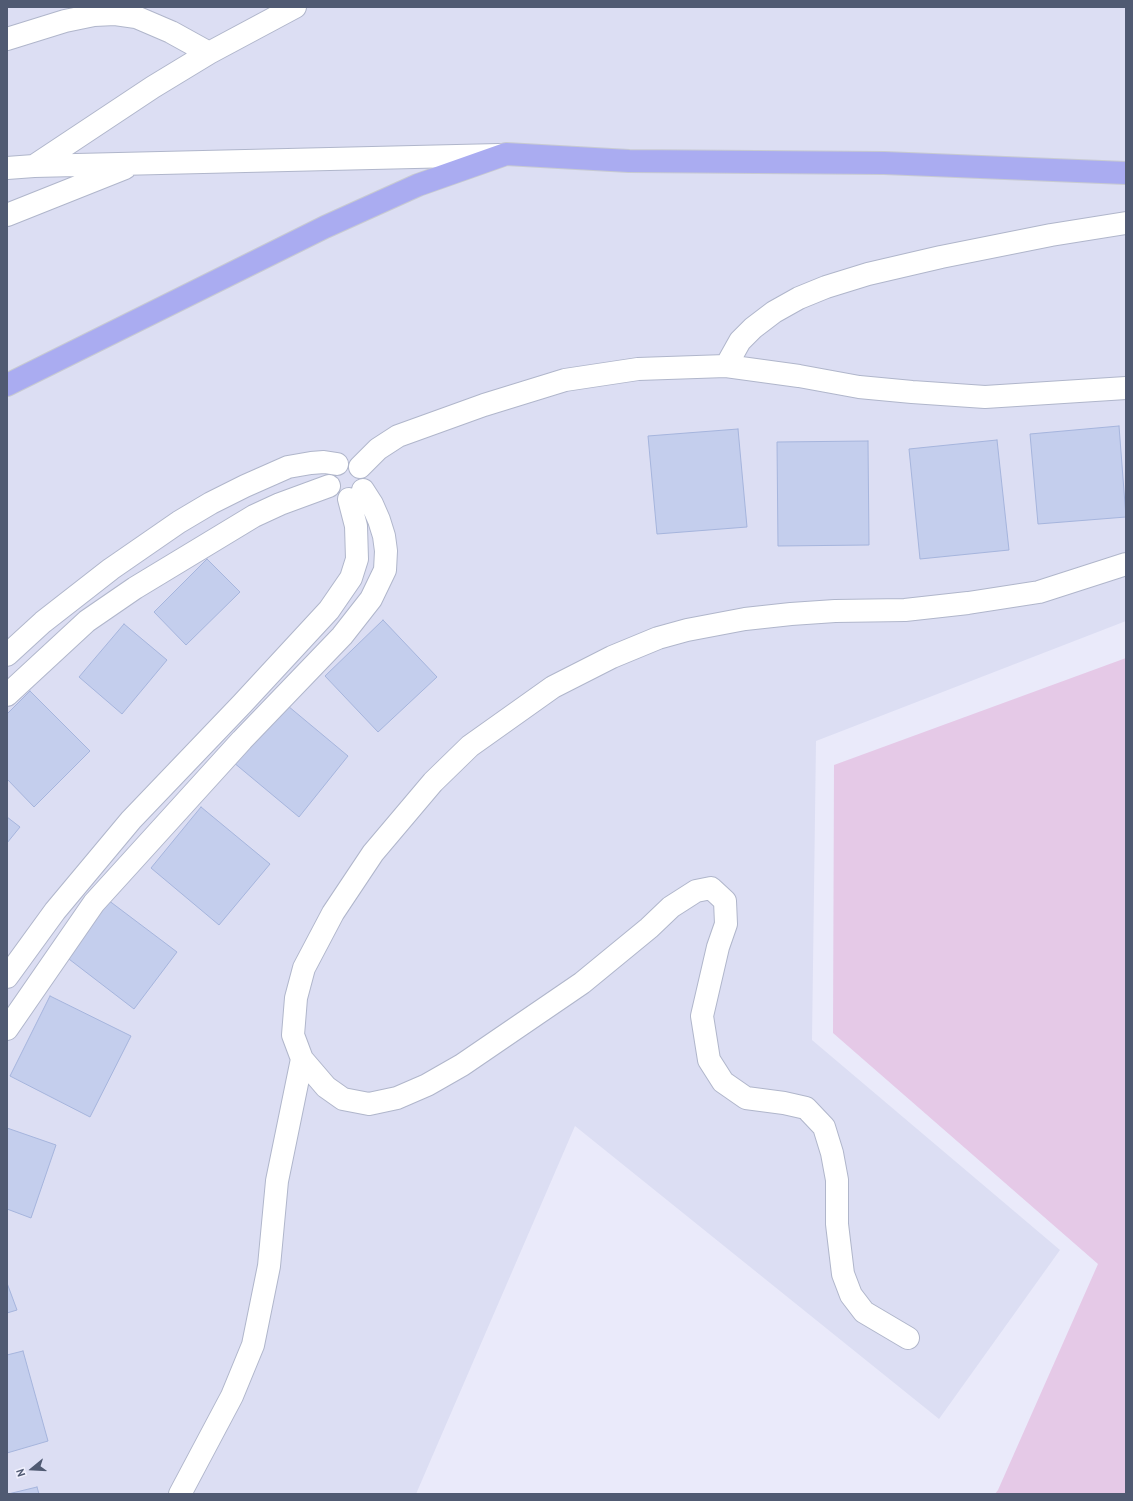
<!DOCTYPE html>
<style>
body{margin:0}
#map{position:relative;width:1133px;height:1501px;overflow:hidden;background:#eaeafa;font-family:"PT Sans",sans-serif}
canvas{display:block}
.frame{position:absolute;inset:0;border:8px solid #505a72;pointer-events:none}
.north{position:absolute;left:12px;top:1449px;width:40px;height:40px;-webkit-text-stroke:3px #f0f0fd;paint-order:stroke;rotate:252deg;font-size:11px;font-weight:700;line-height:16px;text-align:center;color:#505a72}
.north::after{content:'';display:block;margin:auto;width:14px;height:18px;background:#505a72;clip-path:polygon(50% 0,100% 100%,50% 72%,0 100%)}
</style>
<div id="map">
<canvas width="1133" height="1501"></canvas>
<div class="frame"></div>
<div class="north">N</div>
</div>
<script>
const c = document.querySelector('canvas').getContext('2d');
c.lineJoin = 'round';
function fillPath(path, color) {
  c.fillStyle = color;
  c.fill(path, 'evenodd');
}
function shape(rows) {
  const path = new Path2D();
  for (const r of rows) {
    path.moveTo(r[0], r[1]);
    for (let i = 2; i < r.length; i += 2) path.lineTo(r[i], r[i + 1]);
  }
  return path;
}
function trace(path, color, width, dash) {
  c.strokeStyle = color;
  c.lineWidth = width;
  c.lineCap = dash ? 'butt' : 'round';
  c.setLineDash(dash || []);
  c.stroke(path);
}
fillPath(shape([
 [7,7,1126,7,1126,621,816,741,812,1040,1060,1250,939,1419,575,1126,416,1494,7,1494]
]), '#dcdef3');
fillPath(shape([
 [1126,658,1126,1494,995,1494,998,1490,1098,1264,833,1033,834,765]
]), '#e5c9e7');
const building = shape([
 [1119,426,1126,517,1038,524,1030,434,1119,426],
 [738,429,747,527,657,534,648,436,738,429],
 [997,440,1009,550,920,559,909,449,997,440],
 [868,441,869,545,778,546,777,442,868,441],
 [207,559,240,592,186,645,154,612,207,559],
 [383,620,437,677,378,732,325,676,383,620],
 [124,624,167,660,122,714,79,677,124,624],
 [30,691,90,751,34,807,7,779,7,714,30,691],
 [282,701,348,756,299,817,233,762,282,701],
 [201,807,270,864,219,925,151,868,201,807],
 [7,817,20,827,7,843,7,817],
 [108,900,177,952,134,1009,65,956,108,900],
 [50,996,131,1036,90,1117,10,1076,50,996],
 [7,1128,56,1145,31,1218,7,1209,7,1128],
 [7,1283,17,1310,7,1313,7,1283],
 [23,1351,48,1441,7,1453,7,1355,23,1351],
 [37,1487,39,1494,8,1494,37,1487]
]);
fillPath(building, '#c4ceed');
trace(building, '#a6b5dd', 1);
const minor = shape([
 [7,39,65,21,94,15,115,14,136,17,171,32,209,53],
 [34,166,153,87,209,53,295,7],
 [7,168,34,166,499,155],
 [7,215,125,168],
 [726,366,740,341,753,328,774,312,799,298,826,287,868,274,941,257,1051,235,1126,223],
 [360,467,378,449,398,436,484,405,565,380,638,369,726,366,799,376,859,387,912,392,985,397,1126,388],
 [7,655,43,622,111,569,179,522,211,503,245,486,288,467,311,463,324,462,337,464],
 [7,695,87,621,135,588,254,516,280,504,329,486],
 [7,977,55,911,131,820,242,704,329,610,351,578,357,559,356,526,349,499],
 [7,1029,94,903,242,740,342,636,371,599,385,570,386,551,384,536,379,520,372,504,363,490],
 [908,1338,864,1312,851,1295,843,1274,837,1224,837,1180,832,1153,824,1127,806,1108,784,1103,746,1098,723,1082,709,1060,702,1016,718,947,726,924,725,901,711,888,696,891,671,907,649,928,582,983,462,1065,427,1085,397,1098,369,1104,343,1099,326,1087,302,1059,293,1035,296,998,304,968,333,913,373,853,433,782,470,746,553,687,612,657,658,638,687,630,745,619,791,614,835,611,905,610,968,603,1039,592,1126,564],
 [180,1494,232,1396,253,1345,269,1266,277,1181,302,1059]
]);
const major = shape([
 [7,385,325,227,418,185,506,154,629,161,884,163,1126,173]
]);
trace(minor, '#b0b6cb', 24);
trace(major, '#c7cad2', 24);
trace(minor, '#fff', 22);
trace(major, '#aaacf1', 22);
</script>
